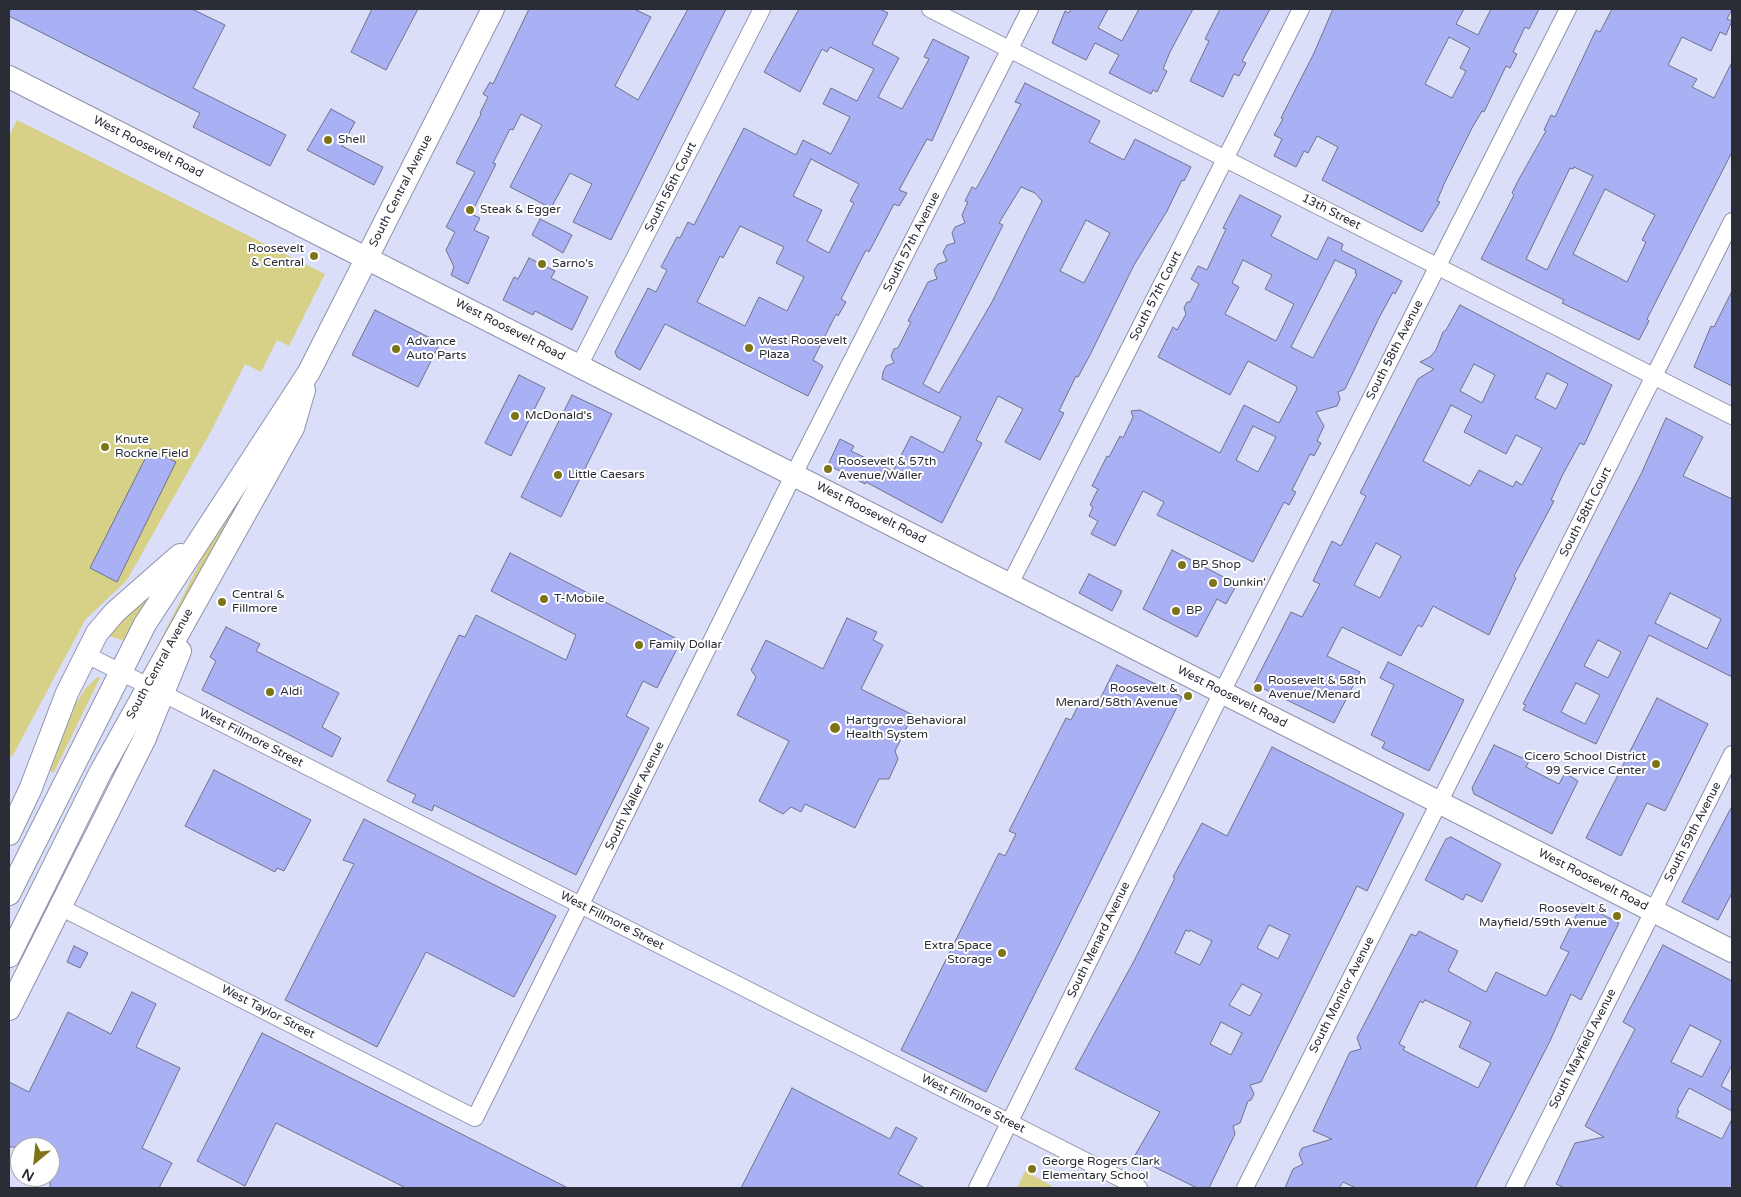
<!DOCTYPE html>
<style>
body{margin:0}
#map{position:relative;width:1741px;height:1197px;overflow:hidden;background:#dadef9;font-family:"Varela Round",sans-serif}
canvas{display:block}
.frame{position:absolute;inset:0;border:10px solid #2a2c36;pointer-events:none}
.north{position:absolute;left:10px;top:1137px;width:50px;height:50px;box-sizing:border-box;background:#fff;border:1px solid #aaabaf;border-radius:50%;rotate:208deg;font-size:14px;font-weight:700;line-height:20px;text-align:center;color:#2a2c36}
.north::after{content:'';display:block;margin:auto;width:18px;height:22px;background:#7c7417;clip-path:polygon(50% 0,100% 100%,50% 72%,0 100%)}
</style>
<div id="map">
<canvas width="1741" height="1197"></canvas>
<div class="frame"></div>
<div class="north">N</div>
</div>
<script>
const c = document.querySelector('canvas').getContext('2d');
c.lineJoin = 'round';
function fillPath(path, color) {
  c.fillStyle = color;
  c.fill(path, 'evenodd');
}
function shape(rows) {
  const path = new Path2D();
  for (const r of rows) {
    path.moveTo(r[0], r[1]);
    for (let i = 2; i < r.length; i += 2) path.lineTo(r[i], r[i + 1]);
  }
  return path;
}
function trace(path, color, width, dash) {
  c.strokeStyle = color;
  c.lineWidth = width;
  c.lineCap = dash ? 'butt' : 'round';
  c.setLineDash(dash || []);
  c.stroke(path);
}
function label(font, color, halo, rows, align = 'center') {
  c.font = font + ' "Varela Round",sans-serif';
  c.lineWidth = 4;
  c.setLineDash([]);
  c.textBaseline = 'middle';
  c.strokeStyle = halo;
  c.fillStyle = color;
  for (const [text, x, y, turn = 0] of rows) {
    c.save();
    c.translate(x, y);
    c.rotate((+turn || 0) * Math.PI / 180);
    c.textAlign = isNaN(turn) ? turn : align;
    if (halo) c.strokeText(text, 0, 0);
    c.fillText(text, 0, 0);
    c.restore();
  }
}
fillPath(shape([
 [17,120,325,274,289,346,277,340,261,372,245,364,211,431,127,580,85,620,12,757,9,755,9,136],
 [256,473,151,659,206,550],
 [157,584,125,641,106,635],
 [97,677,100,678,56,768,53,773,50,771,71,711,85,689],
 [1025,1171,1052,1186,1051,1188,1017,1188]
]), '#d7d187');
const building = shape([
 [9,9,192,9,225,25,193,88,286,135,270,166,193,127,200,113,9,16,9,9],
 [372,9,418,9,386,70,351,52,372,9],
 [529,9,634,9,651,17,615,86,638,100,688,9,726,9,611,240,573,222,592,184,570,173,551,208,510,187,542,125,521,114,513,130,510,129,493,163,496,164,471,214,480,218,474,230,489,237,468,284,451,275,454,267,446,250,455,232,446,227,475,172,456,163,481,114,480,113,488,97,483,94,490,82,493,84,529,9],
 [799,9,880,9,888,13,872,44,899,58,878,97,902,109,929,59,924,57,933,39,969,57,932,141,927,139,899,190,907,193,899,206,894,204,869,252,866,250,841,299,846,302,838,316,836,314,813,360,823,366,808,396,665,324,640,370,617,357,615,352,648,288,656,292,667,270,661,267,677,237,680,238,688,222,694,225,744,128,796,155,803,140,831,154,850,117,823,104,831,88,857,101,874,69,830,47,827,52,822,49,800,92,764,72,799,9],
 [811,159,859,184,850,201,854,203,829,253,807,241,822,210,793,196,811,159],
 [740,226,784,247,776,263,804,277,787,311,759,297,745,326,697,302,720,256,723,258,740,226],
 [1071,9,1108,9,1098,28,1122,41,1139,9,1193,9,1170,52,1163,69,1167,71,1157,92,1153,90,1151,94,1109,73,1119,55,1095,43,1086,60,1052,43,1065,11,1069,13,1071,9],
 [1220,9,1270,9,1242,61,1246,63,1239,76,1234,74,1223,97,1190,81,1209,41,1205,39,1220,9],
 [1333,9,1464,9,1456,24,1478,35,1491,9,1539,9,1529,29,1525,27,1513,52,1517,54,1510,68,1506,66,1484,112,1482,111,1472,128,1444,184,1437,201,1440,202,1422,232,1322,180,1338,147,1317,136,1308,153,1304,151,1296,167,1274,156,1282,139,1274,135,1283,119,1281,118,1314,53,1333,9],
 [1449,37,1470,48,1460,68,1466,71,1452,98,1425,84,1449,37],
 [1612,9,1732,9,1727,19,1732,21,1726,35,1720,32,1711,51,1682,37,1668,65,1697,79,1692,87,1714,98,1732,62,1732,152,1647,319,1649,321,1639,340,1562,303,1564,300,1481,259,1514,195,1512,193,1519,179,1546,131,1544,130,1551,115,1555,117,1596,30,1600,32,1612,9],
 [1574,167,1593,176,1547,270,1526,259,1570,168,1573,169,1574,167],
 [1605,189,1655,215,1642,240,1646,242,1627,282,1573,254,1605,189],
 [1025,83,1100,121,1089,142,1124,160,1135,139,1191,167,1184,181,1182,180,1167,211,1134,265,1090,355,1078,377,1076,376,1059,411,1064,413,1040,460,1005,442,1023,409,998,396,976,440,982,443,942,523,866,482,865,484,828,465,840,439,854,446,851,451,893,471,911,436,943,453,961,417,882,379,883,372,886,366,894,363,891,356,894,349,898,348,911,322,908,321,928,282,937,279,934,270,938,264,947,261,943,252,947,245,955,243,952,233,955,227,965,223,962,215,968,202,965,201,972,187,976,189,986,171,1021,104,1015,102,1025,83],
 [1021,187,1035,193,1042,201,992,302,939,393,923,384,1003,225,999,223,1021,187],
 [1086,220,1110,233,1084,283,1060,271,1086,220],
 [331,109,355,122,342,146,383,167,374,185,307,150,331,109],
 [1240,195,1281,216,1271,236,1317,260,1328,237,1343,244,1341,250,1402,281,1395,294,1393,292,1379,318,1345,389,1338,392,1340,399,1337,406,1316,412,1324,426,1317,441,1321,443,1314,456,1310,454,1292,490,1296,492,1289,505,1284,502,1253,562,1157,515,1164,502,1143,491,1115,546,1091,534,1098,521,1089,516,1093,507,1090,505,1098,489,1092,486,1107,456,1109,457,1120,436,1123,438,1133,417,1131,411,1140,410,1220,453,1244,405,1279,423,1297,389,1296,386,1248,361,1230,395,1158,357,1173,327,1177,330,1186,314,1184,308,1187,302,1190,302,1199,284,1191,279,1198,266,1207,270,1226,229,1223,228,1240,195],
 [1243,260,1272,275,1265,289,1294,304,1276,341,1225,314,1239,287,1232,283,1243,260],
 [1335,260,1356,270,1355,273,1357,274,1313,358,1291,347,1335,260],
 [1253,426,1276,437,1258,472,1236,460,1253,426],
 [540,219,572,235,563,253,532,235,540,219],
 [529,258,555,271,551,278,588,297,572,330,535,311,533,315,503,300,514,277,518,279,529,258],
 [1732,291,1732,386,1694,367,1711,326,1714,327,1732,291],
 [1460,305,1612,385,1584,445,1580,443,1563,474,1551,500,1554,501,1514,576,1516,578,1489,635,1433,606,1422,627,1418,625,1401,656,1342,627,1327,656,1360,672,1334,723,1254,684,1291,612,1302,617,1320,584,1313,581,1332,541,1341,546,1366,496,1360,493,1418,379,1434,369,1420,362,1430,357,1436,350,1443,332,1446,330,1460,305],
 [1474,364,1495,375,1482,403,1460,391,1474,364],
 [1547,373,1568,384,1556,409,1535,398,1547,373],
 [1451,405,1472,416,1464,432,1506,454,1516,435,1542,448,1522,485,1516,481,1513,487,1479,470,1470,486,1423,461,1451,405],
 [1376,543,1401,556,1380,598,1354,585,1376,543],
 [375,310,440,343,418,387,352,355,375,310],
 [519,375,545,388,511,456,485,443,519,375],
 [572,395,612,414,561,517,521,497,572,395],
 [1666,418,1703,437,1683,476,1732,499,1732,677,1649,635,1596,744,1523,710,1526,705,1523,704,1641,474,1666,418],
 [1670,593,1721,619,1707,649,1655,623,1670,593],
 [1598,640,1621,652,1608,678,1584,666,1598,640],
 [1576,683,1600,695,1585,724,1561,712,1576,683],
 [150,449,176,462,117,582,90,568,150,449],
 [1172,550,1237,584,1226,604,1217,599,1197,637,1143,609,1172,550],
 [510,553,681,641,657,688,643,681,626,716,649,728,576,875,434,805,432,811,412,802,416,795,387,781,459,635,465,637,476,615,566,660,576,635,491,591,510,553],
 [1089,574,1122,591,1112,611,1079,593,1089,574],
 [847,618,877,632,873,640,883,645,861,689,913,715,895,751,898,759,889,779,879,779,855,828,805,804,801,812,791,807,783,814,759,801,789,741,737,715,756,677,751,670,766,640,823,669,847,618],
 [226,627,260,644,256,651,339,693,322,727,341,738,332,757,202,690,216,661,210,657,226,627],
 [1388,662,1464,700,1429,771,1382,748,1385,742,1371,735,1394,685,1380,678,1388,662],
 [1117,665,1182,697,986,1092,901,1050,999,853,1005,856,1016,834,1009,831,1066,718,1071,720,1082,698,1097,705,1117,665],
 [1657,698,1708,724,1665,811,1647,803,1621,856,1586,838,1657,698],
 [1494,745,1529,761,1526,767,1559,784,1565,773,1578,781,1552,834,1474,794,1472,788,1494,745],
 [1272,747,1404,814,1367,891,1357,886,1261,1082,1250,1085,1254,1094,1251,1100,1248,1101,1240,1123,1233,1126,1235,1134,1209,1188,1197,1188,1134,1157,1160,1112,1075,1069,1135,959,1175,878,1173,877,1202,823,1227,836,1272,747],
 [1269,925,1290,935,1278,959,1257,948,1269,925],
 [1186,930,1189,932,1190,930,1212,941,1200,965,1175,953,1186,930],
 [1242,984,1262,994,1250,1016,1229,1005,1242,984],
 [1221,1022,1242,1033,1231,1055,1210,1044,1221,1022],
 [214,770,311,820,284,871,277,868,275,872,185,826,214,770],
 [1732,806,1732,893,1718,920,1682,902,1732,806],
 [364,819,556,916,514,997,426,952,377,1047,285,1000,354,864,343,860,364,819],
 [1451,837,1501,864,1482,902,1466,894,1463,900,1425,880,1446,839,1451,837],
 [1582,904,1619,923,1581,1000,1571,994,1550,1041,1475,1188,1356,1188,1343,1182,1339,1188,1285,1188,1293,1169,1303,1164,1299,1154,1302,1148,1332,1139,1313,1131,1350,1052,1361,1049,1357,1038,1411,934,1416,936,1419,931,1458,951,1448,971,1486,992,1496,972,1546,996,1569,952,1560,948,1582,904],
 [1425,1000,1471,1022,1459,1047,1491,1063,1478,1088,1403,1050,1405,1047,1399,1044,1420,1001,1423,1003,1425,1000],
 [1663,945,1732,981,1732,1065,1721,1086,1732,1092,1732,1111,1689,1088,1677,1110,1679,1111,1676,1117,1722,1139,1732,1119,1732,1188,1565,1188,1556,1184,1575,1143,1604,1137,1585,1126,1635,1029,1623,1022,1663,945],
 [1690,1025,1721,1041,1702,1077,1671,1062,1690,1025],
 [74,946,88,953,80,968,67,962,74,946],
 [132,992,156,1004,136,1047,180,1068,142,1148,172,1163,159,1188,50,1188,50,1147,9,1147,9,1082,29,1092,68,1012,111,1034,132,992],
 [262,1033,568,1188,406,1188,276,1123,245,1186,197,1161,262,1033],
 [792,1088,890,1139,896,1127,917,1138,898,1174,925,1188,741,1188,792,1088]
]);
fillPath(building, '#a9b0f3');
trace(building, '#6f728a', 1);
const street = shape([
 [930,9,1732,416],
 [579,366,762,9],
 [1010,584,1301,9],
 [85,654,1139,1188],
 [60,907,475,1118,794,474,1030,9],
 [977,1188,1222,692,1568,9],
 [1245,1188,1732,221],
 [1514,1188,1732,754]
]);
const secondary = shape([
 [9,77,1732,951],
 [9,834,30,790,67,693,97,633,115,612,180,555],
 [9,894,145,624,309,372,493,9],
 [9,956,100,773,293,428,304,390],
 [9,1009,145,738,180,651]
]);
trace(street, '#8f93ac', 18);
trace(secondary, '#8f93ac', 24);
trace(street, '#fff', 16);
trace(secondary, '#fff', 22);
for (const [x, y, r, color] of [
 [328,140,5,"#7c7417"],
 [470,210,5,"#7c7417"],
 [314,256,5,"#7c7417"],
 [542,264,5,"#7c7417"],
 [749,348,5,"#7c7417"],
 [396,349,5,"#7c7417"],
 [515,416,5,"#7c7417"],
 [105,447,5,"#7c7417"],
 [828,469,5,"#7c7417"],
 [558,475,5,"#7c7417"],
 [1182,565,5,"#7c7417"],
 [1213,583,5,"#7c7417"],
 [544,599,5,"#7c7417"],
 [222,602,5,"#7c7417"],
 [1176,611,5,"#7c7417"],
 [639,645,5,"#7c7417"],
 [1258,688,5,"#7c7417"],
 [270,692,5,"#7c7417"],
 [1188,696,5,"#7c7417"],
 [835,728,6,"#7c7417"],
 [1656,764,5,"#7c7417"],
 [1617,916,5,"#7c7417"],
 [1002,953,5,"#7c7417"],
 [1032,1169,5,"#7c7417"]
]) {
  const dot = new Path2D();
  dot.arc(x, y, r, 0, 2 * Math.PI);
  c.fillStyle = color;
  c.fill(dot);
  trace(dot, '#fff', 2);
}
label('12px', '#2a2c36', '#fff', [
 ["Shell",338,140],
 ["Steak & Egger",480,210],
 ["Roosevelt",304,249,"right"],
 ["& Central",304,263,"right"],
 ["Sarno's",552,264],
 ["West Roosevelt",759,341],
 ["Plaza",759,355],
 ["Advance",406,342],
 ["Auto Parts",406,356],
 ["McDonald's",525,416],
 ["Knute",115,440],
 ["Rockne Field",115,454],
 ["Roosevelt & 57th",838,462],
 ["Avenue/Waller",838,476],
 ["Little Caesars",568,475],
 ["BP Shop",1192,565],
 ["Dunkin'",1223,583],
 ["Central &",232,595],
 ["Fillmore",232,609],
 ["T-Mobile",554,599],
 ["BP",1186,611],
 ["Family Dollar",649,645],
 ["Roosevelt & 58th",1268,681],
 ["Avenue/Menard",1268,695],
 ["Roosevelt &",1178,689,"right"],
 ["Menard/58th Avenue",1178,703,"right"],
 ["Aldi",280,692],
 ["Hartgrove Behavioral",846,721],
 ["Health System",846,735],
 ["Cicero School District",1646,757,"right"],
 ["99 Service Center",1646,771,"right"],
 ["Roosevelt &",1607,909,"right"],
 ["Mayfield/59th Avenue",1607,923,"right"],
 ["Extra Space",992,946,"right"],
 ["Storage",992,960,"right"],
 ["George Rogers Clark",1042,1162],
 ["Elementary School",1042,1176]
], 'left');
label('12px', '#2a2c36', '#fff', [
 ["West Roosevelt Road",148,147,27],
 ["South 56th Court",671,187,-63],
 ["South Central Avenue",401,191,-63],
 ["13th Street",1331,212,27],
 ["South 57th Avenue",912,242,-63],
 ["South 57th Court",1156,296,-63],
 ["West Roosevelt Road",510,330,27],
 ["South 58th Avenue",1395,350,-63],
 ["South 58th Court",1586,512,-63],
 ["West Roosevelt Road",871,513,27],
 ["South Central Avenue",160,664,-61],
 ["West Roosevelt Road",1232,697,27],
 ["West Fillmore Street",251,738,27],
 ["South Waller Avenue",635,796,-64],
 ["South 59th Avenue",1693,832,-63],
 ["West Roosevelt Road",1593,880,27],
 ["West Fillmore Street",612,921,27],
 ["South Menard Avenue",1099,940,-64],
 ["South Monitor Avenue",1342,995,-63],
 ["West Taylor Street",268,1012,27],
 ["South Mayfield Avenue",1583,1049,-63],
 ["West Fillmore Street",973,1104,27]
]);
</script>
